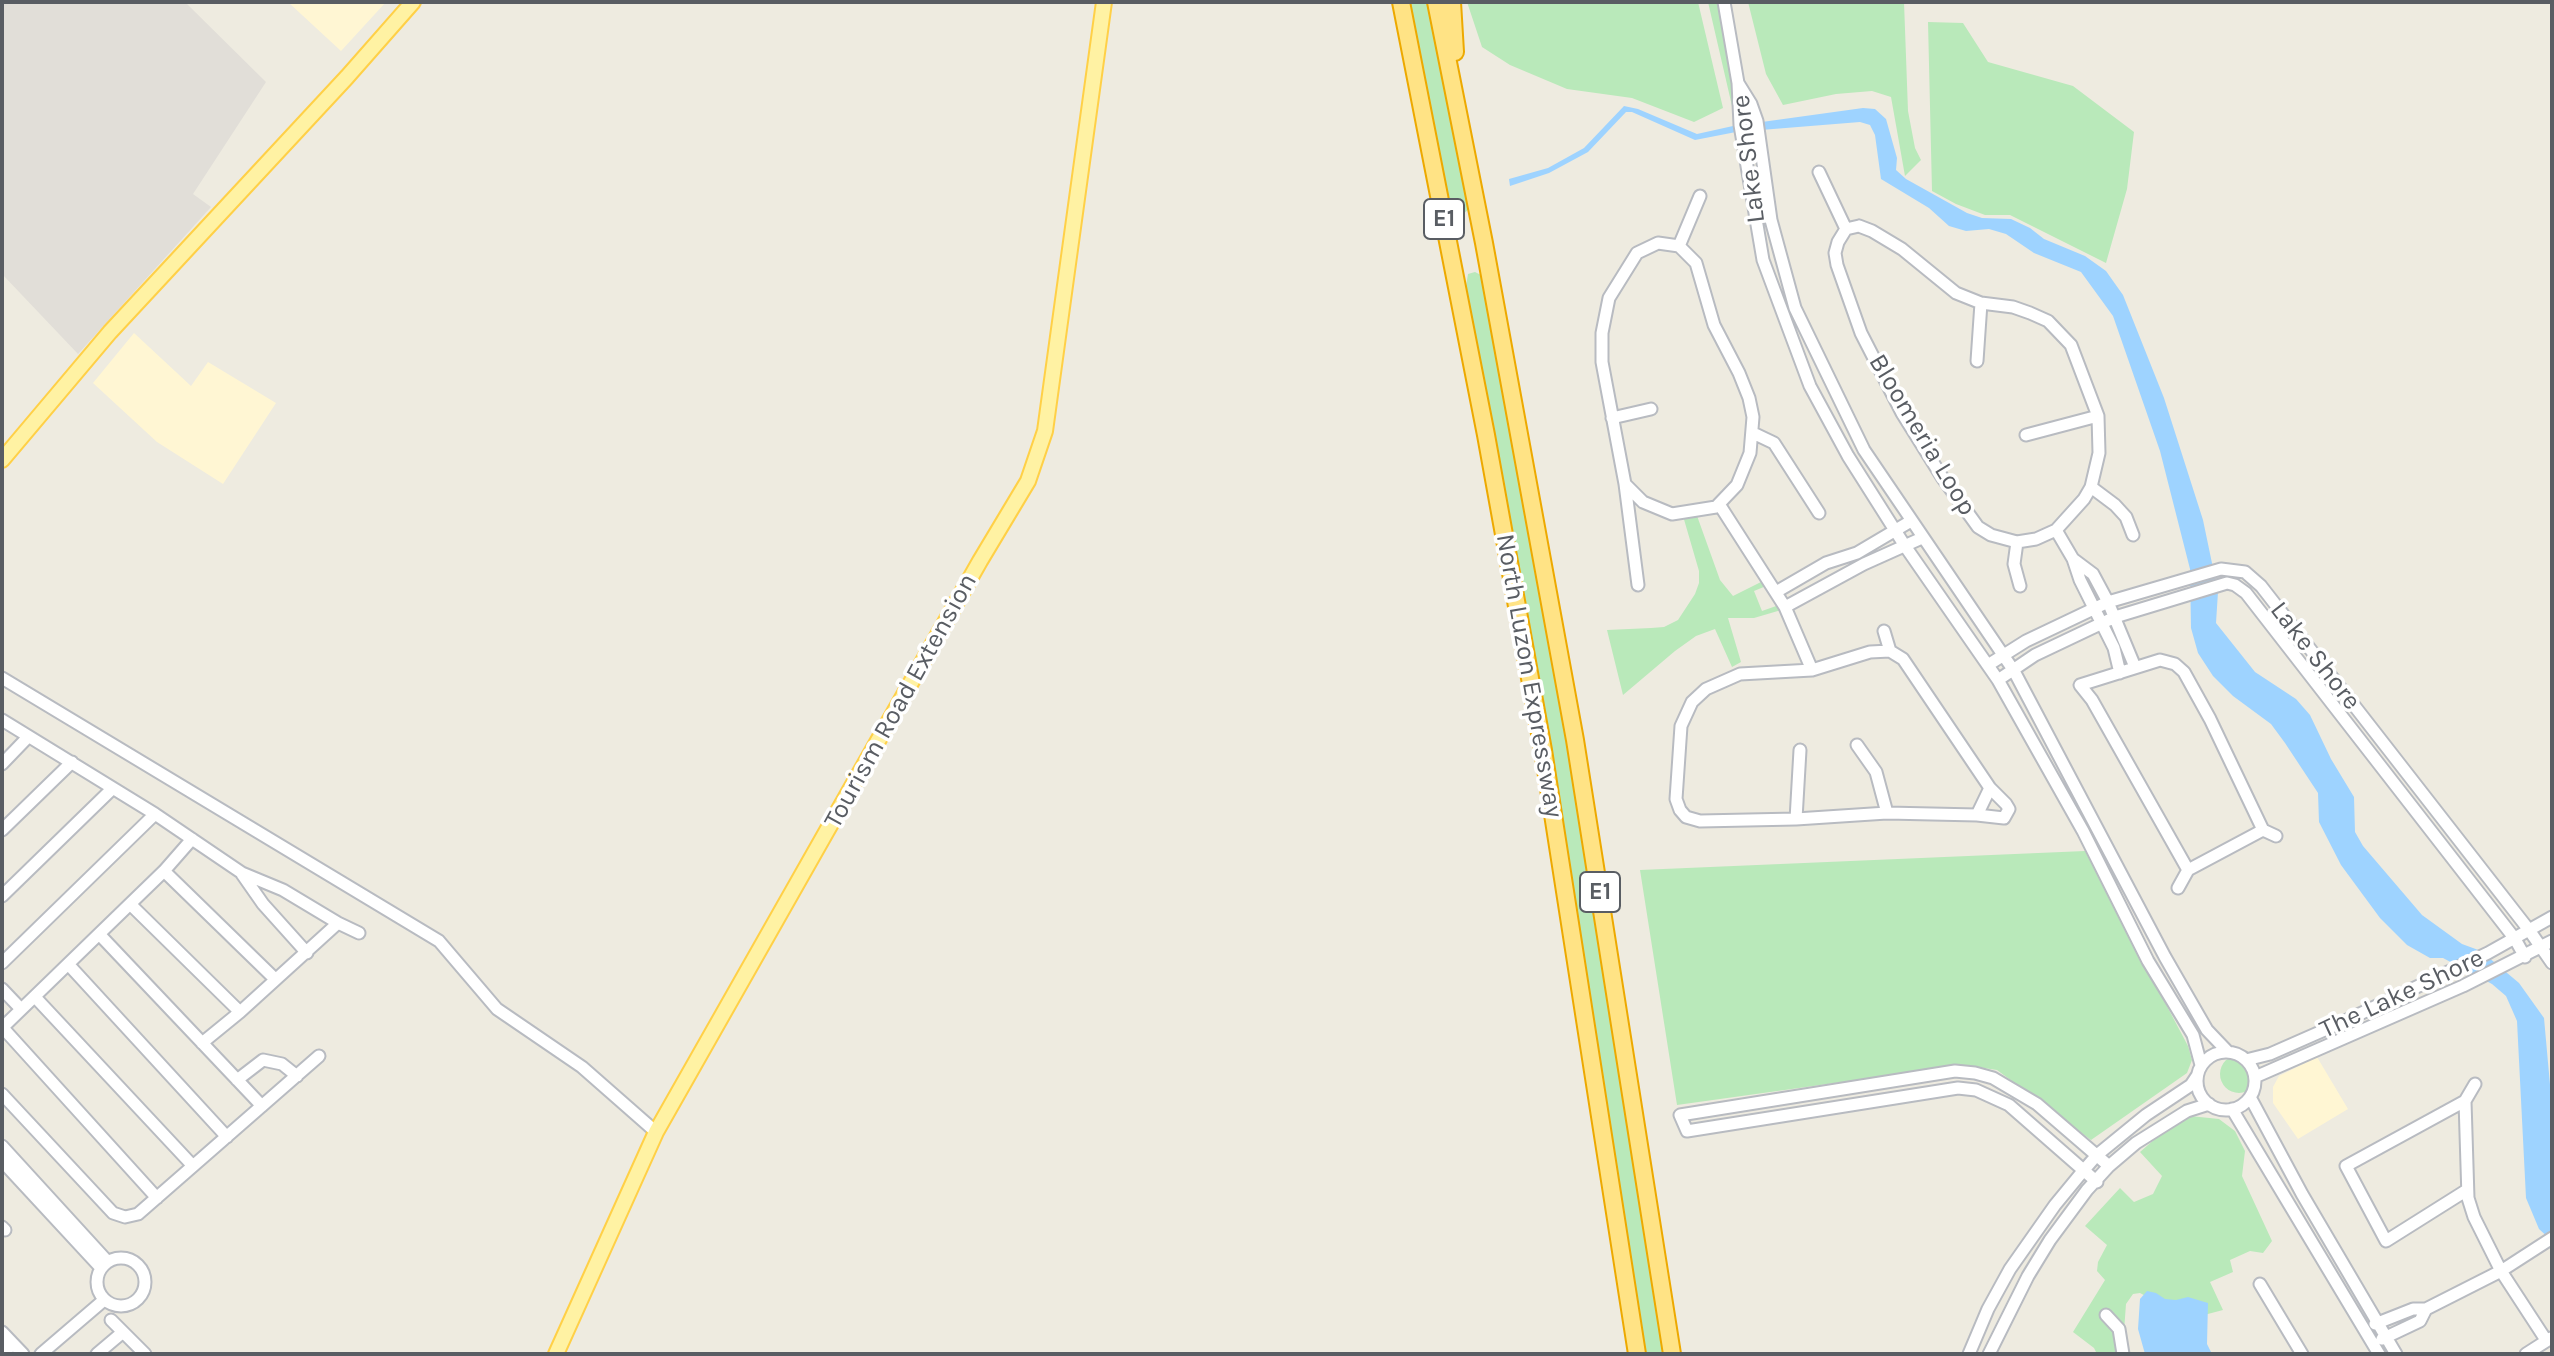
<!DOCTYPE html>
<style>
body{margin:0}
#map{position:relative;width:2554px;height:1356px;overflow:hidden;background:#eeebe0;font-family:Karla,sans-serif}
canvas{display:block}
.frame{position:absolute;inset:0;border:4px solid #595d63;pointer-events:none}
</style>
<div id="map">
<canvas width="2554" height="1356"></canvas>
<div class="frame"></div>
</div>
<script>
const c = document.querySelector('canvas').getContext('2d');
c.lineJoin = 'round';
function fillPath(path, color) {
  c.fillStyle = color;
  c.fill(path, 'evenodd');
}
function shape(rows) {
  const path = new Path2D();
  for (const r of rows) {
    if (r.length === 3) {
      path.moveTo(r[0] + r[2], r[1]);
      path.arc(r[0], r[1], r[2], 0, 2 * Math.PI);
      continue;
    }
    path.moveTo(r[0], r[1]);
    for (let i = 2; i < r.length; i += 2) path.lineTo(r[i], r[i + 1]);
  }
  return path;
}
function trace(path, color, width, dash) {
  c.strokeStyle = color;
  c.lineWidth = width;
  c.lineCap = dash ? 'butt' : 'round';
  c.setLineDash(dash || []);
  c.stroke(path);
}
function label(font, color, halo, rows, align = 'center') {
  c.font = font + ' Karla,sans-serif';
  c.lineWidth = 7;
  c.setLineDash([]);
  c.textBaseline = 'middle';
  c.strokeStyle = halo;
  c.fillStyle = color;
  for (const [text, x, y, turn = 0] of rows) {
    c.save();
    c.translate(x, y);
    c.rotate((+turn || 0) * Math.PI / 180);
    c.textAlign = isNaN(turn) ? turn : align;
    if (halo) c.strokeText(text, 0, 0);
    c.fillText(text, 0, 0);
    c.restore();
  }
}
fillPath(shape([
 [288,2,386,2,341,51],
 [134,333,191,386,208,362,276,403,223,484,157,442,93,383],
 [2317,1057,2348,1109,2298,1139,2273,1103,2273,1087,2279,1076]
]), '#fff6d3');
fillPath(shape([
 [2,2,185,2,266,82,193,194,211,207,78,354,2,274]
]), '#e1ded8');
fillPath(shape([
 [1408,2,1430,2,1470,208,1461,216,1449,207],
 [1467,2,1698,2,1723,108,1694,122,1632,98,1567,89,1510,65,1482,47],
 [1708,2,1723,2,1741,103,1732,106],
 [1748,2,1904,2,1908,111,1915,148,1921,160,1905,176,1891,97,1872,91,1836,94,1783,105,1766,74],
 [1928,22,1963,23,1988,62,2073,86,2134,132,2127,189,2106,263,2010,215,1985,215,1956,204,1932,191],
 [1475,272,1481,275,1486,282,1532,536,1601,936,1665,1354,1643,1354,1465,292,1468,274],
 [1696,513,1720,580,1733,596,1771,577,1771,584,1754,591,1762,611,1779,605,1788,608,1754,618,1728,618,1741,662,1732,667,1715,629,1696,636,1675,651,1623,695,1607,630,1651,628,1664,627,1678,620,1695,594,1699,583,1699,571,1683,516],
 [2085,851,2188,1046,2192,1060,2187,1073,2091,1140,1997,1070,1964,1065,1677,1105,1640,870],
 [2239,1074,19],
 [2190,1116,2219,1119,2235,1131,2245,1151,2242,1176,2272,1241,2263,1253,2250,1251,2230,1260,2233,1272,2210,1282,2223,1310,2204,1315,2153,1300,2140,1293,2133,1294,2126,1304,2124,1331,2130,1354,2097,1354,2094,1348,2073,1332,2105,1280,2097,1271,2098,1262,2107,1245,2085,1226,2120,1188,2134,1202,2153,1194,2162,1176,2140,1152,2164,1131]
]), '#b9e9ba');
fillPath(shape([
 [1624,106,1638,109,1697,134,1733,126,1863,108,1875,109,1886,119,1897,158,1896,170,1906,179,1967,213,1982,218,2011,219,2030,228,2044,239,2085,256,2106,271,2123,295,2164,398,2203,520,2218,592,2216,623,2255,672,2296,699,2310,715,2331,759,2354,797,2355,832,2363,846,2422,915,2462,944,2481,951,2519,983,2544,1018,2552,1107,2552,1241,2539,1229,2526,1198,2517,1021,2506,996,2492,984,2443,958,2430,958,2407,945,2380,918,2341,865,2319,822,2318,793,2285,743,2271,724,2233,696,2213,676,2198,653,2191,628,2190,569,2160,451,2113,316,2081,272,2034,253,2006,234,1989,229,1966,231,1949,226,1929,208,1881,179,1875,135,1870,125,1860,122,1736,132,1695,140,1632,112,1626,112,1588,152,1549,173,1510,186,1509,179,1548,168,1584,148],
 [2147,1291,2156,1293,2165,1299,2176,1300,2188,1297,2208,1303,2207,1344,2212,1354,2145,1354,2138,1329,2140,1299]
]), '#9ed3ff');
const minor = shape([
 [1724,2,1738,83,1740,125,1763,260,1810,386,1848,456,1905,546,1998,680,2083,831,2148,961,2193,1035,2201,1065],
 [1738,83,1751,104,1757,121,1771,220,1795,308,1864,450,2014,671,2165,957,2207,1030,2228,1052],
 [1819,172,1846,229],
 [1859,226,1872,231,1902,249,1956,293,1981,303,2013,307,2030,313,2048,321,2071,345,2098,416,2099,453,2091,487,2084,499,2056,530,2036,539,2017,542,1991,535,1978,527,1942,477,1902,413,1861,333,1837,265,1835,253,1838,242,1846,229,1859,226],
 [1658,243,1679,246,1696,263,1714,325,1739,373,1749,398,1753,417,1750,453,1737,485,1716,507,1672,514,1643,502,1625,484,1602,362,1602,333,1609,298,1637,253,1658,243],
 [1679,246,1700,196],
 [1977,361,1981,303],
 [1612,418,1651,409],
 [1753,433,1774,443,1819,513],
 [2026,435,2098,416],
 [1625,484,1638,585],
 [2091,487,2115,505,2126,517,2133,535],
 [1719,504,1785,607,1812,670],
 [2056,530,2073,559,2080,580,2114,648,2120,673],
 [2017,542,2014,564,2020,586],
 [2073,559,2093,574,2108,602,2135,667],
 [1776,592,1826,563,1857,553,1911,521],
 [1785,607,1864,564,1922,538],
 [1884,631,1890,651],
 [1890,651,1903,659,1990,788,2006,804,2009,809,2004,818,1977,815,1887,813,1796,819,1700,821,1686,817,1680,810,1676,799,1681,726,1692,702,1706,689,1740,674,1812,670,1870,652,1890,651],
 [1988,665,2026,641,2108,602,2221,569,2245,572,2261,586,2529,930,2552,963],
 [2,678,439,941,497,1009,582,1067,656,1132],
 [1998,680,2035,655,2115,617,2227,583,2235,585,2246,593,2515,939,2525,957],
 [2,720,155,814,242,873,283,890,338,923,359,933],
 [1857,745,1876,772,1887,813],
 [2,764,28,737],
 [1977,815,1990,788],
 [1796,819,1800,750],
 [2,830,72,762],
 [2263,830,2188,870,2092,700,2080,685,2160,660,2175,664,2184,672,2210,719,2263,830,2276,836],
 [164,871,275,979],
 [242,874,263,904,307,953],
 [2178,888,2188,870],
 [2,896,113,788],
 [130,904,240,1012],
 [99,934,262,1106],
 [2,963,155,814],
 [68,964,227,1137],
 [2,989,21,1009],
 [35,997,193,1166],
 [2,1028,164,871,192,839],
 [3,1028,157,1198],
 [202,1043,240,1012,338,923],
 [2226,1081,29],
 [2246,1060,2270,1054,2345,1021,2488,953,2552,917],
 [2255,1077,2463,986,2552,941],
 [237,1080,263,1060,282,1064,297,1076],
 [2475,1084,2465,1101,2468,1198,2474,1217,2501,1271,2546,1340],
 [2,1094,113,1213,125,1217,138,1214,319,1056],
 [2250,1097,2302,1194,2396,1354],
 [2465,1101,2346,1166,2386,1241,2467,1190],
 [2232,1109,2379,1354],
 [2,1146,108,1262],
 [2,1161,101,1268],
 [2097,1182,2009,1105,1976,1090,1958,1088,1687,1131,1680,1115,1955,1071,1975,1073,1993,1078,2037,1104,2109,1166],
 [2,1227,5,1230],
 [121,1282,24],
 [2260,1284,2302,1354],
 [2106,1315,2119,1329,2123,1354],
 [111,1320,145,1354],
 [2375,1324,2413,1309,2426,1309,2501,1271,2552,1238],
 [2,1332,23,1354],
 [2382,1339,2420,1321,2426,1309],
 [2,1347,8,1354],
 [41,1354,104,1300],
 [97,1354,123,1332],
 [1969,1354,1988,1309,2010,1269,2055,1205,2083,1171,2097,1155,2146,1115,2191,1085,2197,1076],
 [1989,1354,2028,1276,2050,1240,2087,1190,2109,1166,2136,1143,2187,1111,2209,1104],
 [2526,1354,2551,1338]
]);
const major = shape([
 [2,460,110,332,347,77,413,2],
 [556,1354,656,1132,980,561,1028,481,1045,431,1104,2]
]);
const highway = shape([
 [1401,2,1486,435,1543,750,1637,1354],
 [1436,2,1484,243,1575,740,1672,1354],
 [1452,2,1455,52]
]);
trace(minor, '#b8bbc1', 15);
trace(major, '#ffd047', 18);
trace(highway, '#eda900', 20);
trace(minor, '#fff', 11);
trace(major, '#fff2a3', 14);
trace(highway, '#ffe385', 16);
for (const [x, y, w] of [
 [1444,219,40],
 [1600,892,40]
]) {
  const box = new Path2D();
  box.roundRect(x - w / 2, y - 20, w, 40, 6);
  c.fillStyle = '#fff';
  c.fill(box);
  trace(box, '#595d63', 2);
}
label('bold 24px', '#595d63', null, [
 ["E1",1444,219],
 ["E1",1600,892]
]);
label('26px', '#595d63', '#fff', [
 ["Lake Shore",1749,159,-97],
 ["Bloomeria Loop",1922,435,59],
 ["Lake Shore",2315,656,52],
 ["North Luzon Expressway",1529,676,80],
 ["Tourism Road Extension",901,701,-61],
 ["The Lake Shore",2402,994,-25]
]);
</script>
